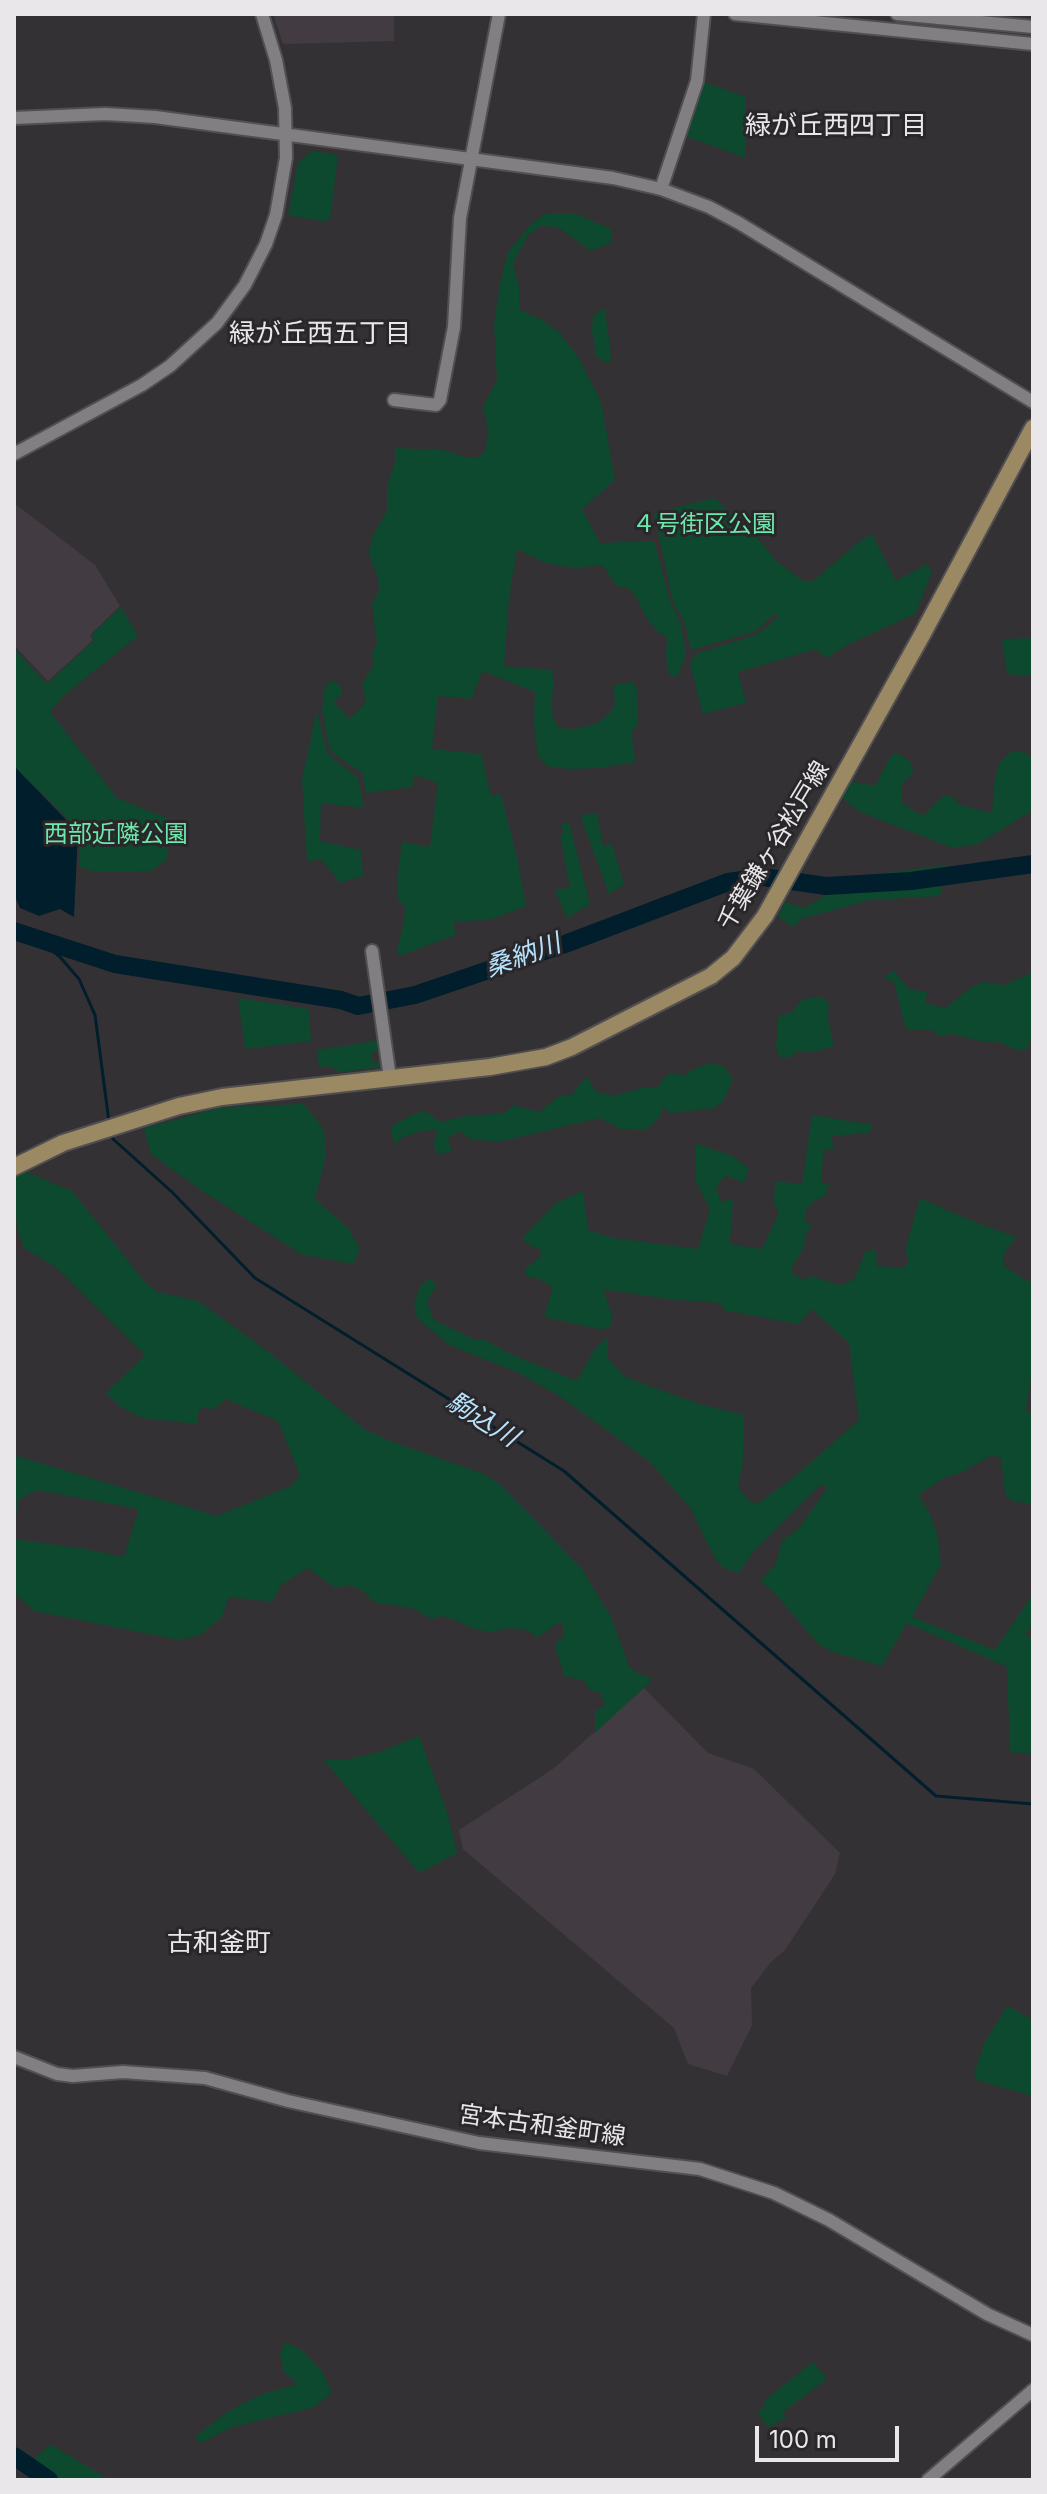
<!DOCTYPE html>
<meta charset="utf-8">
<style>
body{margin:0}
#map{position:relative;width:1047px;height:2494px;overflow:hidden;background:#343134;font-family:Inter,sans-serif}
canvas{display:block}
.frame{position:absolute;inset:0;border:16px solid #e9e7e9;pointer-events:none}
.scale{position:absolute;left:755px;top:2426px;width:144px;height:36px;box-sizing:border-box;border:4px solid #e9e7e9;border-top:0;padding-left:10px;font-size:24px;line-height:28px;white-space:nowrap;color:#e9e7e9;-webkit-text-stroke:6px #2a272a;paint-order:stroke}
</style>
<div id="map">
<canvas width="1047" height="2494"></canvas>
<div class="frame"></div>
<div class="scale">100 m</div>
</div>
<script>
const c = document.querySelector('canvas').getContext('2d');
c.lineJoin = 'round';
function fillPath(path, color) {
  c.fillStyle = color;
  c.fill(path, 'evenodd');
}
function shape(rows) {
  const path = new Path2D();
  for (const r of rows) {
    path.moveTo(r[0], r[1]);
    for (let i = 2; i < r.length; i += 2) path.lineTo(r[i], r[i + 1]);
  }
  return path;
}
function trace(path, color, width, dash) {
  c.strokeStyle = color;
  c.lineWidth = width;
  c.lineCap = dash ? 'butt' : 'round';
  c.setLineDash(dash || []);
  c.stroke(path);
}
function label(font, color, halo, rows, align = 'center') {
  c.font = font + ' Inter,"Noto Sans JP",sans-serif';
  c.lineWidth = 6;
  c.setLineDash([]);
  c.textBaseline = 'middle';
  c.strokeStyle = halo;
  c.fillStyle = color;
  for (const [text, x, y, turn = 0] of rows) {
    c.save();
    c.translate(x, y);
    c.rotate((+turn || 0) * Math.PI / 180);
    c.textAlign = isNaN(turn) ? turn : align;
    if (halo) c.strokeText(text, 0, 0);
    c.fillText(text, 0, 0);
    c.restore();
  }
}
fillPath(shape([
 [273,14,394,14,394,41,283,44],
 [14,503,95,565,120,606,90,635,93,640,48,681,14,645],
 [644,1688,708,1753,754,1769,840,1853,835,1874,785,1950,771,1962,751,1988,752,2025,727,2076,688,2064,674,2028,463,1849,459,1830,553,1769]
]), '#423c42');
fillPath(shape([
 [706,83,746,97,746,158,685,136,701,84],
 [312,151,338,155,330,220,321,221,288,215,298,163],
 [555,213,574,213,611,229,612,242,591,251,558,227,541,226,528,235,513,264,519,288,519,309,542,320,560,333,580,360,601,402,615,480,582,509,600,543,654,541,671,604,681,624,686,654,677,677,669,675,666,657,667,638,657,631,646,617,635,595,628,588,616,586,603,565,572,568,546,563,517,549,509,598,504,666,552,670,554,686,551,703,553,717,558,728,573,729,596,724,608,715,615,705,613,685,633,682,637,689,637,725,631,733,636,762,600,768,567,769,547,766,538,756,534,724,535,692,483,671,471,699,438,696,432,749,481,754,491,796,501,794,517,858,526,906,492,919,454,922,455,935,399,956,397,949,404,923,405,907,398,900,397,881,402,842,430,847,438,783,414,775,412,787,366,793,362,773,334,754,329,747,322,710,325,687,333,680,342,688,341,695,334,702,349,719,366,703,362,684,373,666,372,653,377,643,372,605,379,591,378,578,369,555,372,537,387,511,387,486,395,463,395,448,444,450,468,458,479,457,486,449,488,429,483,407,497,380,494,324,501,278,508,252,531,224,545,214],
 [602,309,605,310,610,346,611,361,606,363,596,356,592,330,593,316],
 [714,498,752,531,776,561,805,582,813,581,859,542,872,534,896,581,927,564,932,572,915,614,847,645,826,658,816,649,738,672,746,703,703,714,690,664,696,654,758,634,779,616,775,613,756,631,691,650,685,623,673,602,654,513],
 [121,607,138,636,63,696,50,712,117,798,171,820,167,859,151,871,95,872,80,867,80,830,14,767,14,649,47,684,94,640,91,635],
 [1033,638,1033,676,1007,674,1002,639],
 [317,710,326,750,331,757,358,778,364,808,321,803,320,841,361,850,363,876,340,883,321,859,307,862,302,779],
 [1011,752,1024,752,1033,758,1033,810,978,844,953,848,860,812,842,798,850,781,875,786,891,756,896,753,909,760,914,771,901,786,902,803,923,816,944,795,956,798,957,804,992,813,995,777,1000,762],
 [597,813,603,846,612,844,624,884,609,894,582,820,582,815],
 [569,822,590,904,567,918,555,890,570,887,560,835,564,834,561,824],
 [947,865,940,896,870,900,801,919,793,927,778,917,785,902,804,908,823,897,831,880],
 [894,971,909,989,927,992,925,1003,945,1008,972,987,983,982,1005,985,1033,972,1033,1032,1028,1048,1018,1051,997,1041,980,1041,953,1034,937,1036,933,1030,906,1030,894,982,883,977],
 [822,997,829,1004,828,1020,834,1046,814,1052,797,1052,788,1058,780,1058,776,1047,778,1017,792,1012,802,999],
 [238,998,309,1009,311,1041,245,1049],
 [381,1040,384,1050,371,1053,373,1063,385,1062,385,1067,340,1072,329,1066,319,1067,317,1050],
 [713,1063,725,1067,733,1080,723,1101,714,1108,671,1113,662,1107,660,1117,646,1130,621,1129,599,1118,499,1142,470,1139,460,1131,448,1138,452,1152,435,1154,434,1141,438,1130,420,1131,400,1139,394,1145,391,1126,416,1113,426,1112,441,1122,466,1116,505,1113,513,1105,539,1112,561,1095,571,1096,584,1079,588,1078,596,1092,613,1096,642,1088,656,1088,669,1073,684,1075,698,1067],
 [304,1104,324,1130,326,1155,315,1199,349,1229,360,1249,353,1264,301,1254,201,1190,151,1154,144,1128,223,1107],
 [812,1115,873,1125,869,1133,832,1136,833,1149,824,1149,821,1182,829,1184,825,1196,814,1201,806,1210,805,1220,812,1227,805,1234,804,1248,793,1264,791,1273,804,1280,810,1276,839,1285,854,1280,865,1252,874,1249,877,1257,876,1266,905,1268,909,1259,905,1250,920,1198,974,1222,1016,1237,1003,1255,1003,1265,1025,1280,1033,1282,1033,1363,1026,1411,1033,1414,1033,1504,1012,1501,1005,1494,1001,1458,992,1455,962,1472,944,1478,918,1495,930,1514,938,1538,941,1564,912,1617,995,1650,1033,1594,1033,1623,1025,1636,1033,1638,1033,1754,1010,1752,1007,1667,907,1623,882,1666,833,1652,818,1644,780,1599,760,1580,776,1564,782,1541,799,1528,828,1487,820,1485,753,1552,739,1573,726,1569,718,1563,709,1547,691,1509,650,1462,561,1397,517,1372,449,1345,417,1318,414,1305,420,1286,429,1279,437,1284,427,1302,434,1320,473,1339,483,1339,513,1355,572,1379,578,1379,594,1350,608,1337,608,1359,625,1377,699,1404,744,1415,743,1461,738,1487,748,1500,757,1504,793,1478,859,1420,849,1343,812,1309,798,1324,723,1310,722,1303,667,1299,603,1289,611,1312,611,1325,604,1330,544,1317,553,1287,537,1278,528,1277,524,1270,541,1256,540,1249,529,1245,522,1238,556,1203,583,1191,588,1230,613,1238,698,1249,710,1209,696,1182,695,1143,732,1156,749,1168,744,1183,726,1175,716,1188,721,1202,733,1199,730,1244,762,1249,779,1213,774,1203,775,1181,802,1184],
 [24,1171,72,1191,145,1282,157,1292,194,1300,204,1305,267,1351,364,1429,390,1441,484,1474,500,1484,582,1569,611,1617,629,1666,637,1673,653,1679,595,1733,595,1711,605,1705,600,1692,592,1692,583,1680,565,1677,555,1647,559,1638,563,1639,563,1623,558,1623,536,1638,531,1631,510,1628,490,1632,474,1629,456,1620,442,1616,431,1619,415,1609,374,1602,363,1591,350,1585,335,1588,308,1568,281,1585,272,1602,229,1597,221,1618,200,1635,179,1640,34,1611,14,1593,14,1539,80,1548,124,1557,139,1509,37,1490,18,1500,18,1511,14,1513,14,1460,17,1456,217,1516,291,1486,300,1475,278,1421,226,1399,212,1410,204,1407,198,1412,197,1424,143,1418,122,1408,106,1393,145,1355,57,1268,24,1248,17,1229,14,1178],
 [419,1736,448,1815,457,1853,419,1873,323,1759,348,1759,380,1752],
 [1007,2006,1033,2020,1033,2096,976,2080,974,2073,985,2042],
 [286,2342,303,2351,322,2371,332,2393,312,2408,232,2427,201,2443,195,2437,227,2412,260,2395,298,2384,284,2372,280,2353],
 [813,2362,827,2379,783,2412,786,2418,768,2427,757,2412,766,2406,763,2402],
 [49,2445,53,2446,110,2480,53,2480,29,2464]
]), '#0d492f');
fillPath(shape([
 [14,766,78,832,74,917,60,909,39,916,20,908,14,894]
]), '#001e2c');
trace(shape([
 [39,939,60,957,79,979,95,1015,109,1122],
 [112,1133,113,1139,172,1192,255,1278,564,1471,936,1796,1033,1804]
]), '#001e2c', 3);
trace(shape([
 [14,931,115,964,341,1000,358,1006,415,995,565,944,728,882,763,877,826,886,911,881,1033,864],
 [14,2456,49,2480]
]), '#001e2c', 18);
const tertiary = shape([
 [735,14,1033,44],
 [897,14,1033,27],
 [14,118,105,114,155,117,613,178,661,189,709,207,739,223,1033,402],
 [661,189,697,81,704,14],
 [394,400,436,405,440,400,454,327,460,218,499,14],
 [14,454,142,385,170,366,217,323,245,285,266,244,276,215,286,158,285,108,276,60,262,14],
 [372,951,390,1078],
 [14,2057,57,2074,73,2076,123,2072,205,2078,288,2101,479,2143,700,2169,774,2193,829,2220,987,2314,1033,2335],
 [928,2480,1033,2390]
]);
const primary = shape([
 [14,1167,63,1143,179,1106,222,1097,490,1067,546,1057,572,1047,711,976,733,958,765,916,922,635,1033,428]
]);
trace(tertiary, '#514f51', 16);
trace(primary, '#514f51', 20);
trace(tertiary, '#827f82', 12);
trace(primary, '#9a8962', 16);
label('24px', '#6be9ab', '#2a272a', [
 ["４号街区公園",704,525],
 ["西部近隣公園",116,835]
]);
label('24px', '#e9e7e9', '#2a272a', [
 ["千葉鎌ヶ谷松戸線",774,846,-59],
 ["宮本古和釜町線",542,2126,8]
]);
label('26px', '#e9e7e9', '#2a272a', [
 ["緑が丘西四丁目",836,126],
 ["緑が丘西五丁目",320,334],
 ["古和釜町",219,1943]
]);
label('italic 26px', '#b6e2fc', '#2a272a', [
 ["桑納川",523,956,-20],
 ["駒込川",482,1420,32]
]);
</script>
